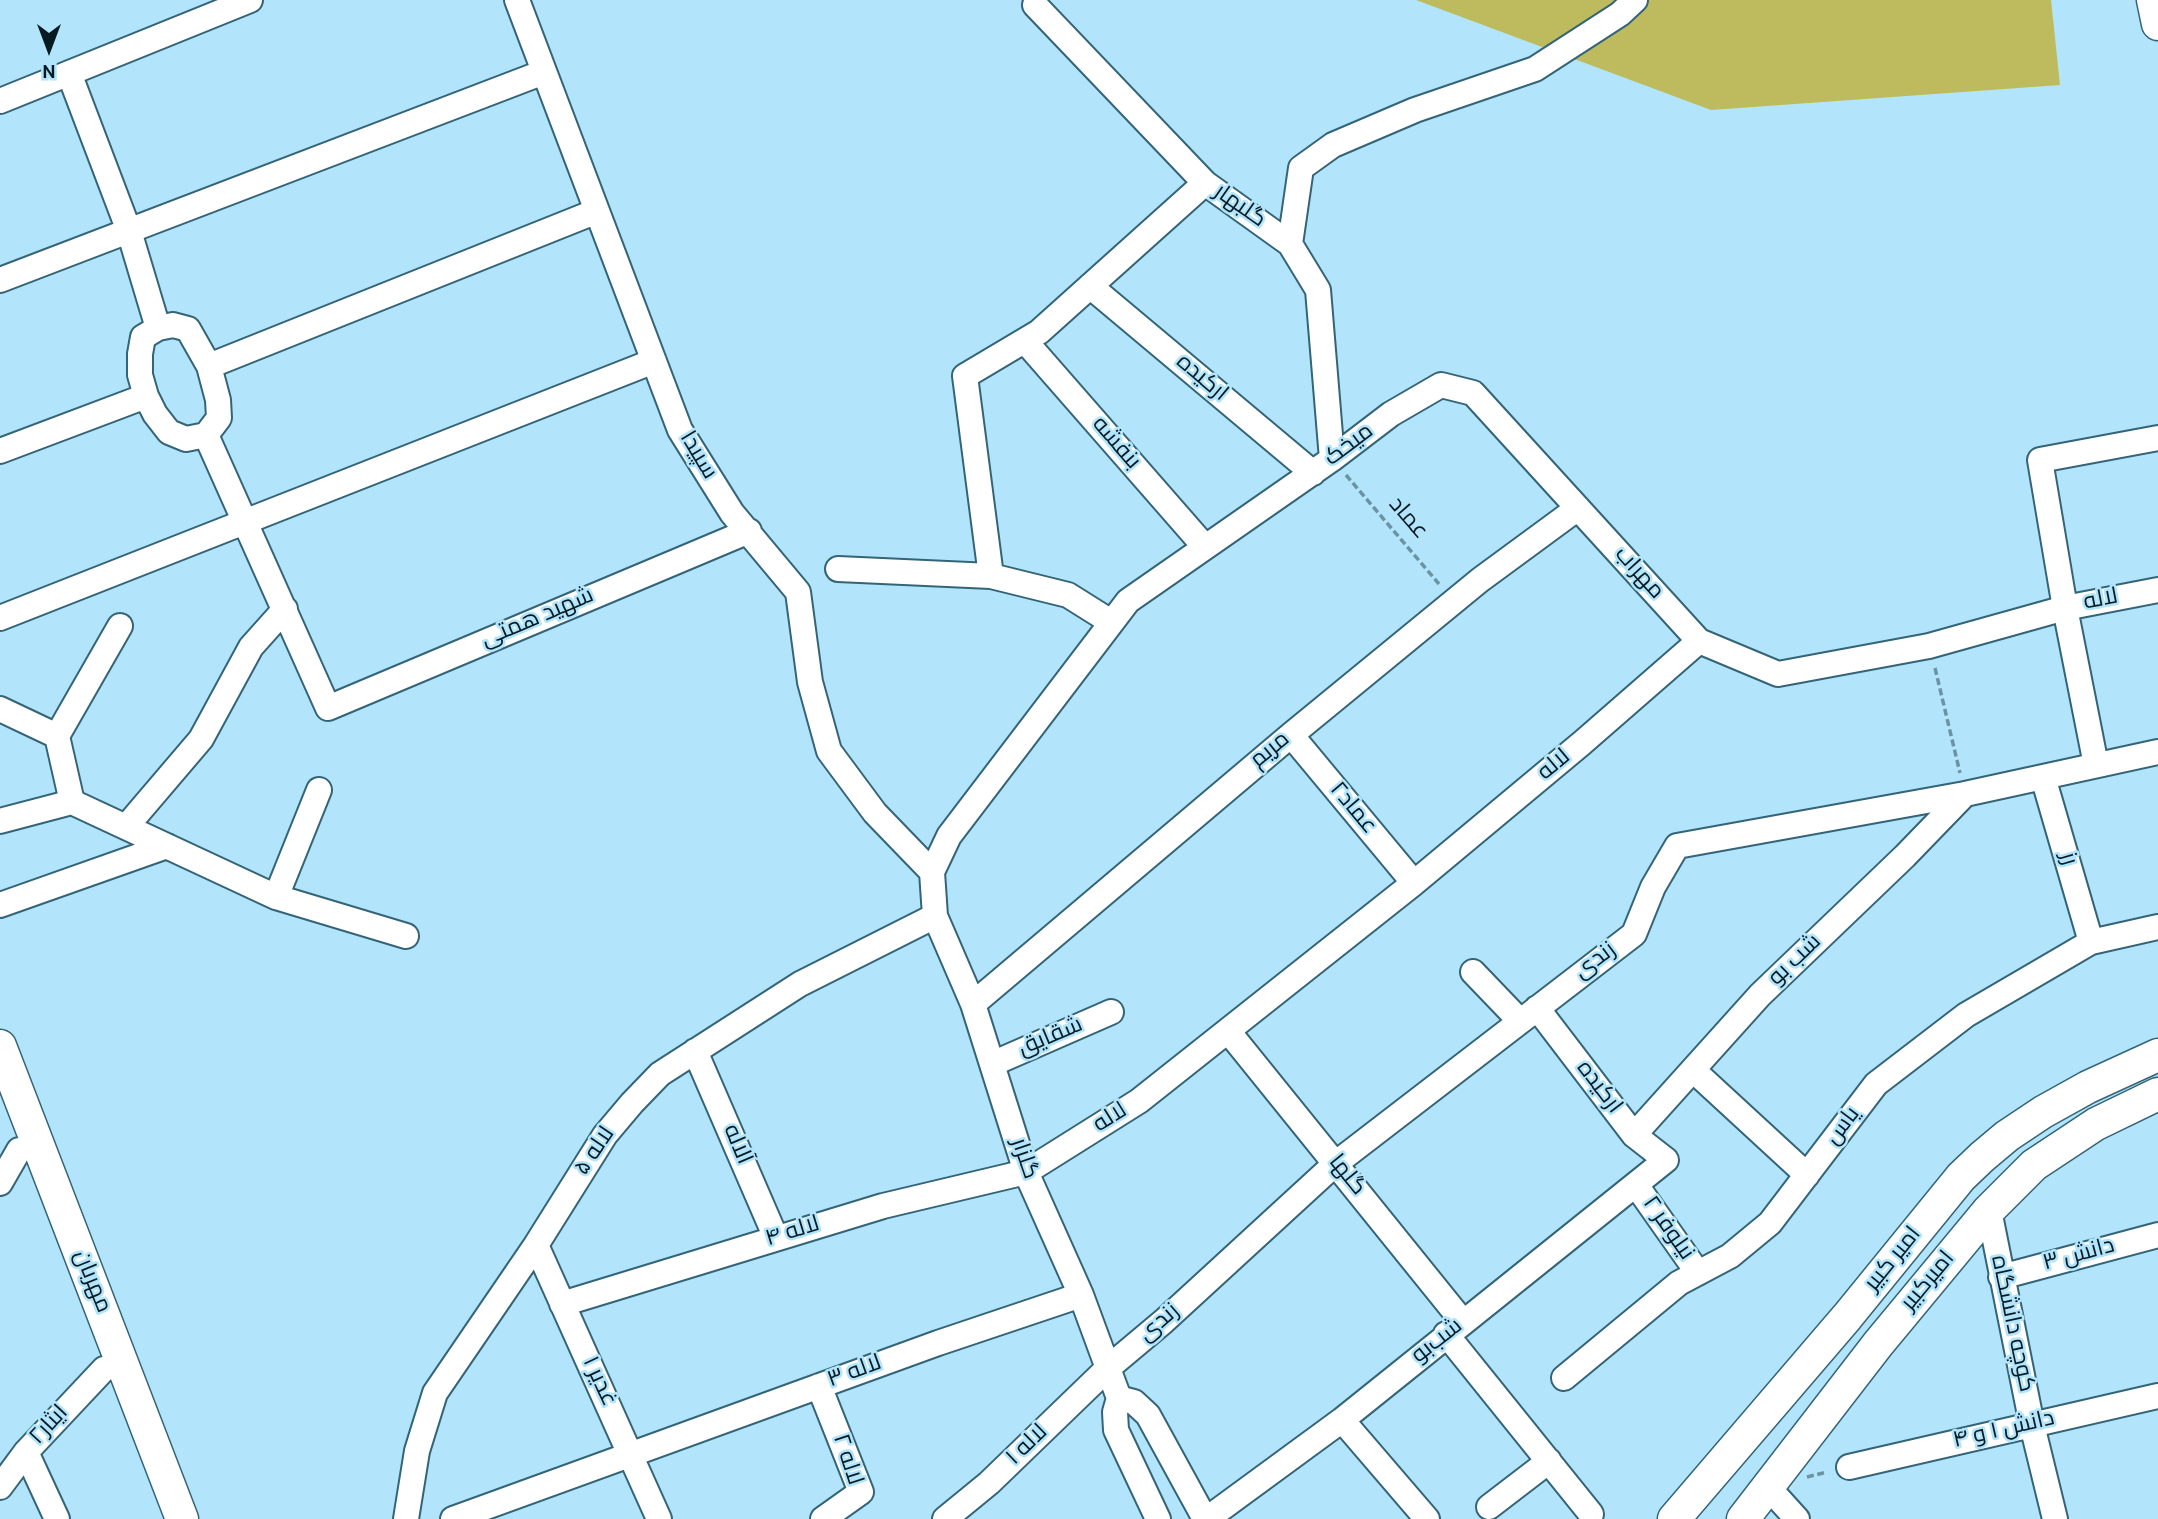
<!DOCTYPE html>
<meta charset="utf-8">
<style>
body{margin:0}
#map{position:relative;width:2158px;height:1519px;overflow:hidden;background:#b2e5fb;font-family:Overpass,sans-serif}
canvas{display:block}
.north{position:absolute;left:14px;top:14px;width:70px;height:70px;-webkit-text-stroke:5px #b2e5fb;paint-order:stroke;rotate:180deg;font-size:19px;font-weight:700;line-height:28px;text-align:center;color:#071b23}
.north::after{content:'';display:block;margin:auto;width:24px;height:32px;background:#071b23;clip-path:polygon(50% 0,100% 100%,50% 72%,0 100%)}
</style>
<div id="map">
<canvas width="2158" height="1519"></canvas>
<div class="north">N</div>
</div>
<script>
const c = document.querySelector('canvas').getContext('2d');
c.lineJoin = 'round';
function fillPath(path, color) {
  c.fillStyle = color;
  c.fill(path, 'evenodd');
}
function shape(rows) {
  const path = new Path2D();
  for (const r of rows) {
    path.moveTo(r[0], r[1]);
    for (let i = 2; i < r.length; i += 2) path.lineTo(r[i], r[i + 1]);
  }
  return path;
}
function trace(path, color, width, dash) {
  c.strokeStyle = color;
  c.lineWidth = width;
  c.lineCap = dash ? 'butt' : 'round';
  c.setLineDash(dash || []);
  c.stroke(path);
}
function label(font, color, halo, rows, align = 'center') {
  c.font = font + ' Overpass,Cairo,sans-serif';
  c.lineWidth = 5;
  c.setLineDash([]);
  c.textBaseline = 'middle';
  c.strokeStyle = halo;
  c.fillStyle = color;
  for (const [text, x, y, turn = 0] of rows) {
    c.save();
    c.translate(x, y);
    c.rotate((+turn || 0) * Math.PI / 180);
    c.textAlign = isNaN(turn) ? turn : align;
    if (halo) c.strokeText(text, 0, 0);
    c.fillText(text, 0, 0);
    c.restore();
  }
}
fillPath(shape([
 [1416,0,2051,0,2060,85,1711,110]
]), '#bebb5f');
const minor = shape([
 [517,0,680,430,732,513,798,592,810,682,829,751,875,813,932,872],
 [1035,5,1205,183,1290,244,1318,290,1332,459],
 [69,73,129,231,158,328],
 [0,101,250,0],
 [1290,244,1301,168,1333,145,1415,110,1535,69,1620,14,1635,0],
 [0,280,544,72],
 [1090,286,1313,473],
 [173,325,188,329,209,366,218,400,219,418,206,435,186,439,169,432,155,414,146,396,140,375,140,354,143,337,158,328,173,325],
 [1025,341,1205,547],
 [209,366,597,211],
 [206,435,328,708,749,531],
 [0,451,146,396],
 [838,569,991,576,1068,595,1111,622],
 [991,576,965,376,1039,332,1205,183],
 [0,618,654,361],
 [0,709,57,736],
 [1291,735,1414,883],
 [2096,765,2065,608,2040,460,2158,438],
 [2043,777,2091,942],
 [72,802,57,736,120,626],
 [0,821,72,802,276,897,406,936],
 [126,827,201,739,251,647,285,609],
 [276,897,319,790],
 [0,905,167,846],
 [1473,972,1520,1021],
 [973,1004,1291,735,1480,580,1578,508],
 [1228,1031,1463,1322],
 [695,1051,776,1238],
 [992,1064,1111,1012],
 [1693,1070,1807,1175],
 [1634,1135,1760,995,1905,856,1965,794],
 [0,1183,19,1150],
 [1636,1185,1698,1273],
 [1989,1210,2032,1425,2055,1519],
 [536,1245,659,1519],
 [2001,1277,2158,1235],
 [562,1304,883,1206,1026,1172,1139,1101,1414,883,1582,743,1699,641,1778,674,1929,646,2065,608,2158,590],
 [1446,1334,1591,1514],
 [1564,1378,1679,1283,1730,1256,1770,1223,1876,1084,1966,1015,2091,942,2158,927],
 [819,1386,861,1492,823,1519],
 [1119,1398,1134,1402,1148,1415,1205,1519],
 [1342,1420,1427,1519],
 [26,1452,57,1519],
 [1849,1467,2158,1396],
 [0,1487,26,1452,104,1369],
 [1768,1487,1797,1519],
 [1489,1507,1549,1461],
 [406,1519,417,1451,435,1393,536,1245,605,1135,632,1103,660,1074,800,984,935,916],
 [453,1519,938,1343,1081,1295],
 [945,1519,989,1483,1108,1368,1164,1321,1335,1164,1634,934,1653,887,1677,846,1965,794,2158,752],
 [1158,1519,1116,1430,1115,1412,1119,1398,1081,1295,1026,1172,973,1004,935,916,932,872,949,836,1128,601,1332,459,1391,414,1441,385,1473,393,1699,641],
 [1207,1519,1342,1420,1666,1160,1634,1135,1537,1008]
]);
const tertiary = shape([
 [2153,0,2158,24],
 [0,1046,182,1519],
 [1674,1519,1847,1317,1961,1177,1982,1157,2007,1136,2043,1112,2088,1087,2158,1055],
 [1743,1519,1878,1344,1989,1210,2034,1165,2096,1124,2158,1094]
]);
trace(minor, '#346477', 28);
trace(tertiary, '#346477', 35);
trace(shape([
 [1346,475,1439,584],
 [1935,668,1960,773],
 [1807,1477,1827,1472]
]), '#6c93a3', 3.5, [7, 3.5]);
trace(minor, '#fff', 24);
trace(tertiary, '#fff', 32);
label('23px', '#071b23', '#b2e5fb', [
 ["گلبهار",1239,207,35],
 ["ارکیده",1201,379,40],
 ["بنفشه",1115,444,49],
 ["میخک",1350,446,-37],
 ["سپیدا",697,456,59],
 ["عماد",1407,519,49],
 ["مهراب",1638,574,48],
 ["لاله",2101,601,-11],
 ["شهید همتی",538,619,-23],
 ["مریم",1271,751,-39],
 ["لاله",1555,766,-40],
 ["عماد۲",1352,809,50],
 ["رز",2067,859,74],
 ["شب بو",1796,961,-44],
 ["زندی",1596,962,-37],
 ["شقایق",1051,1038,-23],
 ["ارکیده",1598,1088,53],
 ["لاله",1111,1119,-32],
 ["یاس",1844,1127,-53],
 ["آلاله",736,1145,67],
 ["لاله ۵",596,1152,-56],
 ["گلزار",1023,1159,71],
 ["گلها",1346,1176,51],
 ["نیلوفر ۲",1667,1229,55],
 ["لاله ۴",793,1233,-17],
 ["دانش ۳",2079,1256,-15],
 ["امیر کبیر",1894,1260,-51],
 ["مهربان",91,1282,68],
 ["امیرکبیر",1929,1282,-50],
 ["زندی",1160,1324,-41],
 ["کوچه دانشگاه",2011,1324,78],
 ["شب‌بو",1438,1342,-38],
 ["لاله ۳",855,1373,-20],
 ["غدیر ۱",598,1382,65],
 ["ایثار۲",50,1426,-47],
 ["دانش ۱ و ۴",2004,1431,-13],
 ["لاله ۱",1028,1446,-44],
 ["لاله ۲",846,1460,72]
]);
</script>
